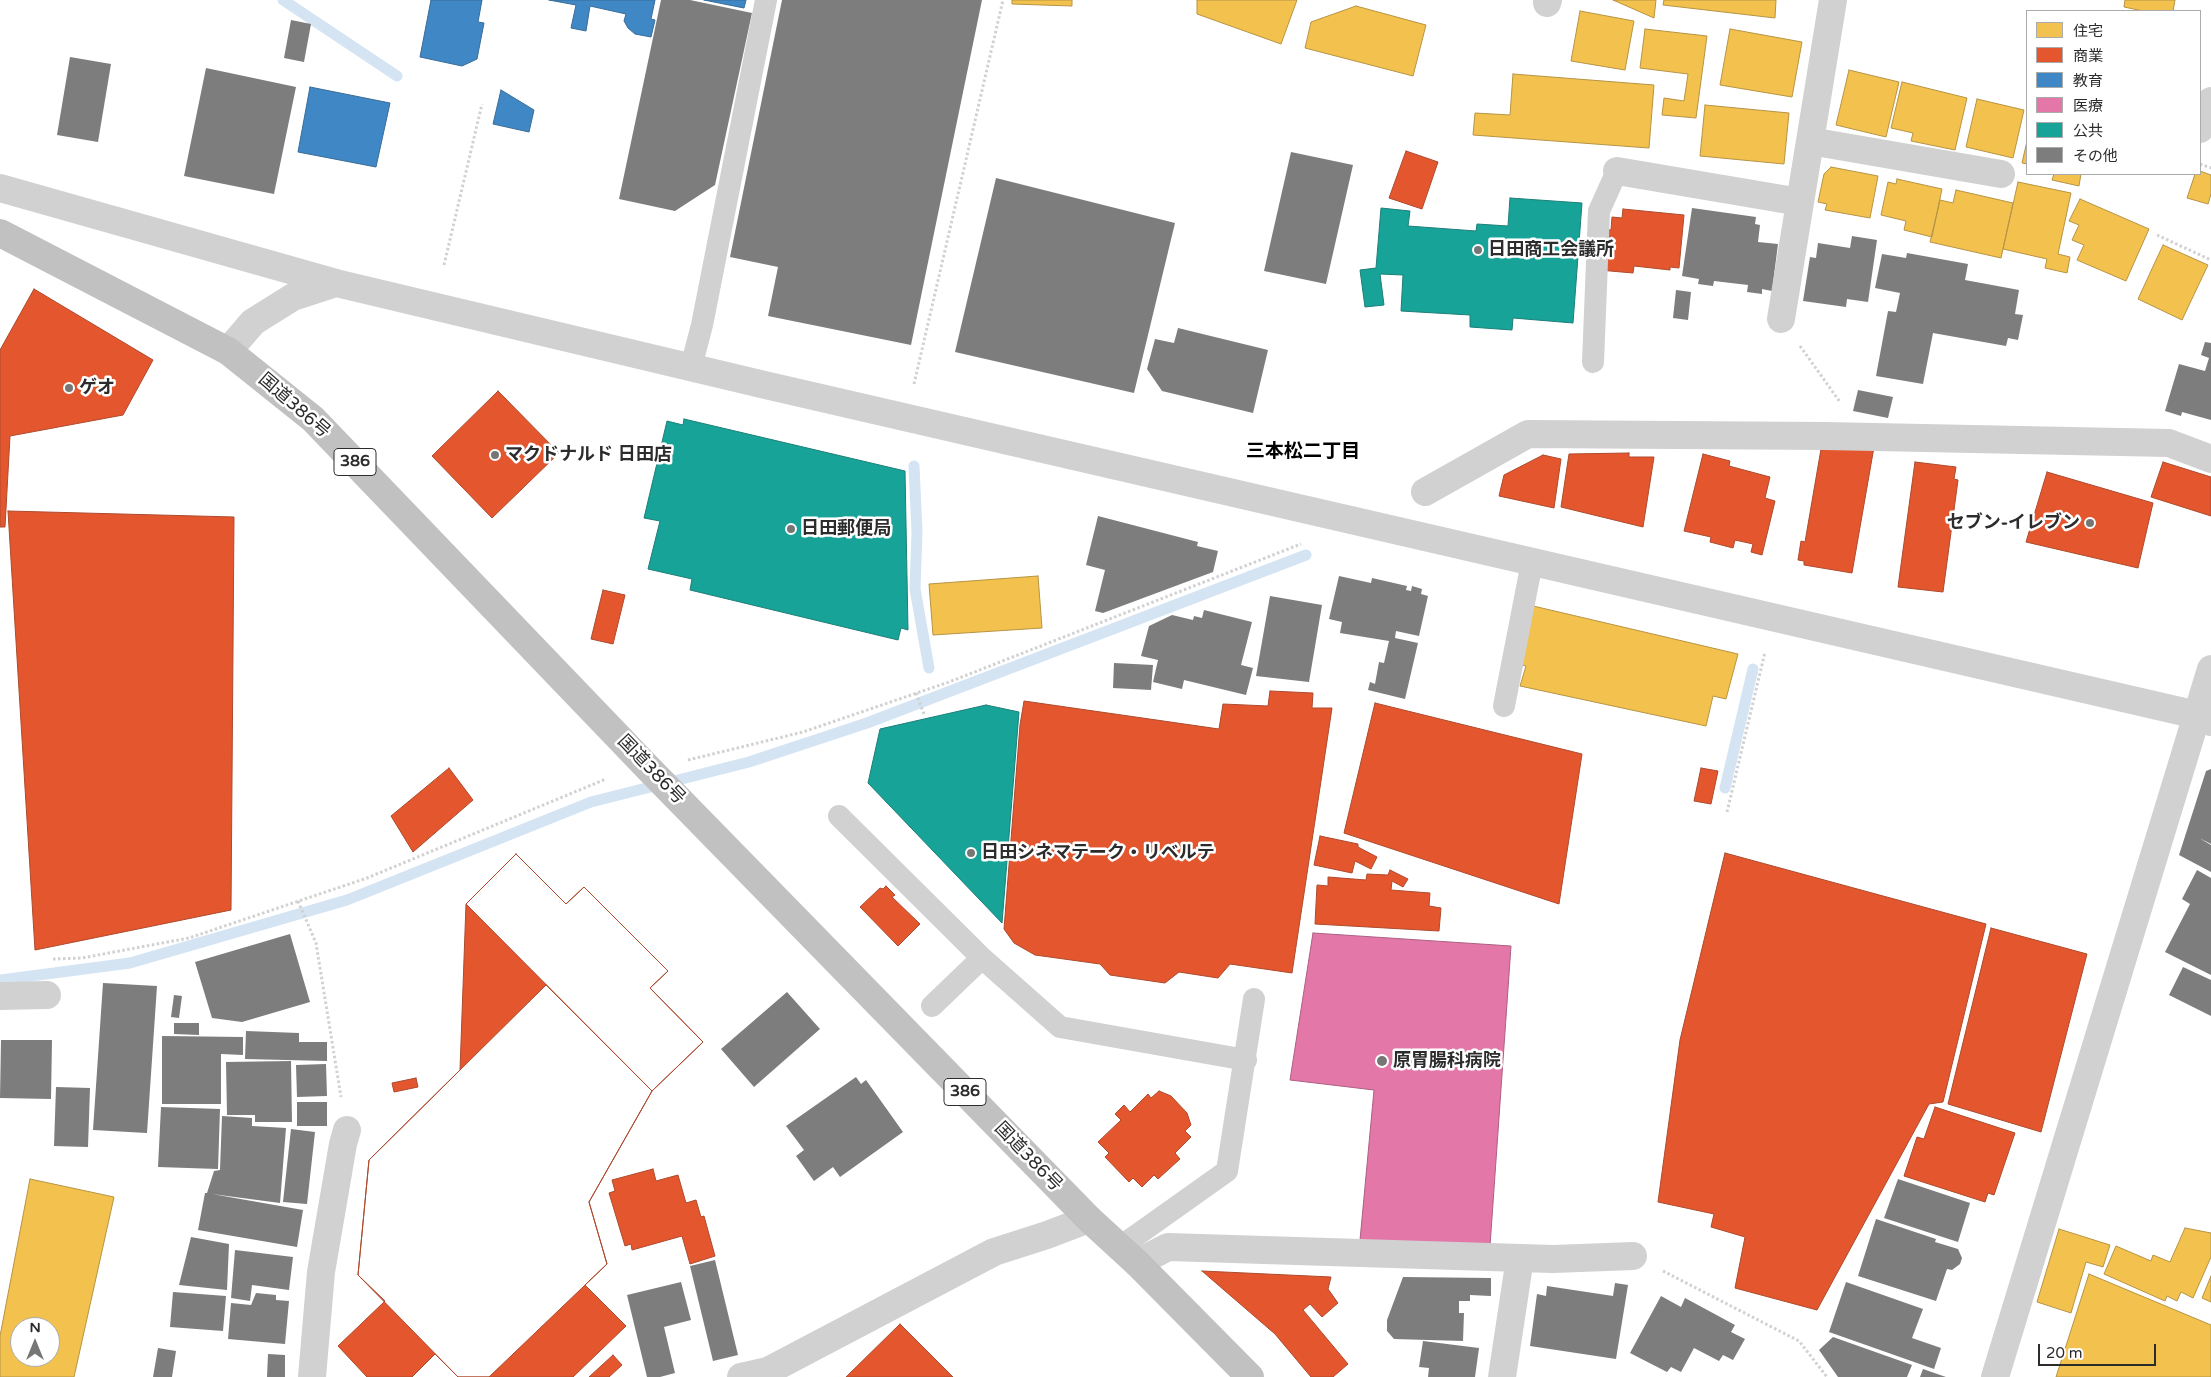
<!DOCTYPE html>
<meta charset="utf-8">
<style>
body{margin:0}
#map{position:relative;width:2211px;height:1377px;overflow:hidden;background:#fff;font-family:"Varela Round","Noto Sans JP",sans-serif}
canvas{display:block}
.legend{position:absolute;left:2026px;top:10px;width:175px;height:165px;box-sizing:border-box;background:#fff;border:1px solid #ababab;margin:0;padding:6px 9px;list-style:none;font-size:15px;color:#2c2c2c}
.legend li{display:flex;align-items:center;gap:10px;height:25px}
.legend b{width:25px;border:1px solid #ababab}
.north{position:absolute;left:10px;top:1317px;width:50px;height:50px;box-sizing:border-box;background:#fff;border:1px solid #ababab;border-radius:50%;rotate:0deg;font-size:14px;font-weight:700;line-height:20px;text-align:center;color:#2c2c2c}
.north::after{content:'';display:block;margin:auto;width:18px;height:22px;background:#767676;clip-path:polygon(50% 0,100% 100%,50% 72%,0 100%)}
.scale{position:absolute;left:2038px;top:1344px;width:118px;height:22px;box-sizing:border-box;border:2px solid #2c2c2c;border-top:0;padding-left:6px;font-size:15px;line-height:18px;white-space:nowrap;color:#2c2c2c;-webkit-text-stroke:4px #fff;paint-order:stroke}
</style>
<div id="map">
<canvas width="2211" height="1377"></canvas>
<ul class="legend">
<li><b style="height:14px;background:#f2c14e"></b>住宅</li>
<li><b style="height:14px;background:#e4572e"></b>商業</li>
<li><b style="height:14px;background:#3f88c5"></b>教育</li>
<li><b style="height:14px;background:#e377a8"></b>医療</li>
<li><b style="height:14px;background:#17a398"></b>公共</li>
<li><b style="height:14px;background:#7d7d7d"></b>その他</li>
</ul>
<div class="north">N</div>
<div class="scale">20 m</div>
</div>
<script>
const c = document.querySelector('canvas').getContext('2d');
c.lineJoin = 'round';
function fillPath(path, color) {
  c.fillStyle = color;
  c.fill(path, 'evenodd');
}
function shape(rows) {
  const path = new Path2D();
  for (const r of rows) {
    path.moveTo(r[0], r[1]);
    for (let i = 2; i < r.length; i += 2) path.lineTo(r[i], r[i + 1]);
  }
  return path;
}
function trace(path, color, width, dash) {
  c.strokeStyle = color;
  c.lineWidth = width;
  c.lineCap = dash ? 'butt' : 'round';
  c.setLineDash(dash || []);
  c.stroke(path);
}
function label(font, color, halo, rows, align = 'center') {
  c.font = font + ' "Varela Round","Noto Sans JP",sans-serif';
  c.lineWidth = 5;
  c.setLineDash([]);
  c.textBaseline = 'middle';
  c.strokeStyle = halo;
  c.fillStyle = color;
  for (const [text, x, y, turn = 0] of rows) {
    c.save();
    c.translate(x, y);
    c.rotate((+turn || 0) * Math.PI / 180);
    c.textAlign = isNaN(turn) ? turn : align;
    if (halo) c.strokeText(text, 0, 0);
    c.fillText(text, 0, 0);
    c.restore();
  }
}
const homes = shape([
 [1012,0,1072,0,1072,6,1012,4,1012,0],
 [1197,0,1297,0,1281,44,1197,14,1197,0],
 [1613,0,1656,0,1654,18,1613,0],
 [1664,0,1776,0,1775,18,1663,5,1664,0],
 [2125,0,2175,0,2173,11,2143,11,2124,7,2125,0],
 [1356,6,1426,25,1413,76,1305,48,1311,22,1356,6],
 [1580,11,1634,21,1625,70,1571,61,1580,11],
 [1645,29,1707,36,1696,118,1662,115,1664,98,1684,101,1688,74,1640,68,1645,29],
 [1730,29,1802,42,1792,97,1720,85,1730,29],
 [1849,70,1899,82,1886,137,1836,125,1849,70],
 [1513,74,1654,85,1649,148,1473,135,1475,113,1510,115,1513,74],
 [1902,82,1967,98,1955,150,1911,141,1913,133,1891,128,1902,82],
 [1977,99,2024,110,2013,158,1966,147,1977,99],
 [1705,105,1789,113,1784,164,1700,156,1705,105],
 [2027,141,2027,164,2022,163,2027,141],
 [1831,167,1878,176,1870,218,1825,210,1827,204,1818,202,1824,174,1831,167],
 [2200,171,2211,175,2211,194,2208,204,2187,198,2195,174,2200,174,2200,171],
 [2054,174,2081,174,2079,186,2052,180,2054,174],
 [1897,179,1942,189,1932,237,1904,230,1906,221,1881,215,1888,182,1896,184,1897,179],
 [2018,182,2071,193,2058,254,2070,257,2067,273,2045,268,2047,259,2003,249,2018,182],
 [1956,190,2013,203,2001,258,1930,242,1940,200,1953,203,1956,190],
 [2080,199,2149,229,2126,281,2077,260,2084,245,2072,240,2079,225,2069,221,2080,199],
 [2163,245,2208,265,2182,320,2138,299,2163,245],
 [1038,576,1042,628,933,635,929,584,1038,576],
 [1529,605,1738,654,1726,699,1713,696,1706,726,1520,686,1526,666,1506,661,1529,605],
 [30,1179,114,1197,74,1377,0,1377,0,1336,30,1179],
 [20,1327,50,1327,50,1357,20,1357,20,1327],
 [2185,1228,2211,1233,2211,1257,2193,1298,2181,1292,2177,1301,2167,1296,2165,1301,2104,1274,2116,1246,2151,1261,2153,1255,2170,1262,2185,1228],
 [2059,1229,2110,1245,2103,1267,2086,1262,2071,1313,2037,1302,2059,1229],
 [2089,1274,2211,1325,2211,1377,2056,1377,2089,1274],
 [2211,1276,2211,1302,2202,1298,2211,1276]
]);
fillPath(homes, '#f2c14e');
trace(homes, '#b79444', 1);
const shops = shape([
 [1406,151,1438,162,1422,209,1389,198,1406,151],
 [1623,209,1684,215,1679,268,1670,267,1670,270,1634,266,1633,273,1599,270,1603,229,1611,230,1612,217,1622,218,1623,209],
 [34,289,153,360,123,415,10,436,5,527,0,527,0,350,34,289],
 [498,391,559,453,492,518,432,456,498,391],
 [1874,447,1852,573,1804,565,1804,561,1798,560,1801,541,1805,542,1821,449,1874,447],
 [1629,453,1629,457,1654,457,1643,527,1561,507,1569,454,1629,453],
 [1703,454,1730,461,1729,466,1770,477,1765,498,1775,501,1762,555,1751,552,1753,544,1735,540,1733,548,1710,542,1711,537,1684,531,1703,454],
 [1543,455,1561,459,1554,508,1499,496,1504,475,1543,455],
 [1915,462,1956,467,1954,479,1958,480,1943,592,1898,587,1915,462],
 [2163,462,2211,477,2211,516,2151,497,2163,462],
 [2047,472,2153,503,2138,568,2026,542,2047,472],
 [8,511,234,517,231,910,35,950,8,511],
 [603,590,625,595,613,644,591,639,603,590],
 [1270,691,1313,693,1312,708,1332,708,1292,973,1230,964,1218,978,1179,972,1165,983,1110,975,1100,964,1035,955,1014,943,1004,929,1020,725,1024,701,1219,729,1223,704,1268,706,1270,691],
 [1375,703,1582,754,1559,904,1344,833,1375,703],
 [449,768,473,800,413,852,391,816,449,768],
 [1701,768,1718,771,1711,804,1694,801,1701,768],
 [1320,836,1358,844,1358,847,1377,857,1371,869,1355,861,1352,873,1314,865,1320,836],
 [1725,853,1986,924,1943,1102,1929,1104,1817,1310,1735,1288,1745,1237,1711,1227,1714,1214,1658,1202,1680,1040,1725,853],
 [516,854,566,904,584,887,668,971,650,988,703,1042,652,1091,589,1202,607,1264,585,1285,626,1326,573,1377,458,1377,435,1354,412,1377,367,1377,338,1346,385,1301,358,1275,369,1160,460,1070,466,904,516,854],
 [516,854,566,904,584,887,668,971,650,988,703,1042,652,1091,466,904,516,854],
 [1390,870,1408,879,1403,887,1392,881,1391,890,1430,893,1429,906,1441,908,1439,931,1315,924,1317,885,1328,886,1328,877,1366,880,1367,874,1388,875,1390,870],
 [886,886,895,895,892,897,920,924,898,946,860,907,880,888,883,889,886,886],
 [1991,928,2087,954,2041,1132,1948,1104,1991,928],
 [546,985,652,1091,589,1202,607,1264,489,1377,458,1377,358,1275,369,1160,546,985],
 [416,1078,418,1087,394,1092,392,1083,416,1078],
 [1159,1091,1171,1096,1187,1113,1191,1125,1185,1131,1191,1137,1175,1153,1180,1159,1158,1179,1154,1175,1142,1187,1133,1178,1129,1182,1105,1157,1109,1153,1098,1142,1121,1120,1115,1114,1124,1105,1130,1112,1148,1094,1151,1098,1159,1091],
 [1935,1107,2015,1133,1994,1195,1988,1193,1985,1202,1904,1176,1917,1137,1924,1139,1935,1107],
 [653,1169,656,1181,678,1175,686,1203,696,1200,701,1217,704,1216,715,1256,690,1264,682,1236,632,1250,631,1244,625,1246,609,1193,615,1191,612,1180,653,1169],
 [1202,1271,1331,1277,1328,1289,1338,1303,1322,1317,1310,1304,1303,1310,1348,1364,1333,1377,1311,1377,1275,1334,1202,1271],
 [900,1324,953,1377,846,1377,900,1324],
 [613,1355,622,1365,609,1377,589,1377,613,1355]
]);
fillPath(shops, '#e4572e');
trace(shops, '#ad4a2d', 1);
const schools = shape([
 [431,0,482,0,478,22,484,23,477,59,462,66,420,57,431,0],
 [549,0,655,0,651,19,655,20,651,37,635,34,628,28,624,21,626,14,590,6,586,31,571,28,576,5,549,0],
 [704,0,746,0,744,8,704,0],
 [310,87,390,103,376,167,298,152,310,87],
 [501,90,534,110,529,132,493,124,501,90]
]);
fillPath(schools, '#3f88c5');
trace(schools, '#396c97', 1);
const health = shape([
 [1313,933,1511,946,1490,1246,1360,1240,1374,1090,1290,1080,1313,933]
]);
fillPath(health, '#e377a8');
trace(health, '#ac6083', 1);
const public = shape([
 [1510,198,1582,203,1573,323,1513,318,1512,330,1470,327,1470,315,1401,311,1403,275,1380,274,1384,305,1365,307,1360,270,1376,268,1381,208,1410,211,1408,226,1476,231,1477,224,1508,226,1510,198],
 [684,419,905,471,908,630,901,628,898,640,690,590,692,579,648,569,660,521,644,518,667,421,683,425,684,419],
 [986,705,1019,712,1002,923,868,783,880,729,986,705]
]);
fillPath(public, '#17a398');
trace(public, '#1d7f78', 1);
trace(shape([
 [283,0,397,76],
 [914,466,917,531,915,589,929,668],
 [1725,788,1753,669],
 [0,980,130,963,347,900,591,802,749,762,867,723,1306,555]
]), '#d4e4f3', 11);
fillPath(shape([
 [661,0,690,0,752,13,715,185,675,211,619,199],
 [782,0,982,0,911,345,768,316,778,267,730,257],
 [291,20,311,24,304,62,284,58],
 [70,57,111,64,98,142,57,135],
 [206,68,296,87,274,194,184,176],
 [1291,152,1353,165,1326,284,1264,271],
 [996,178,1175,223,1134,393,955,352],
 [1692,208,1756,217,1755,224,1760,225,1758,242,1778,244,1772,291,1762,289,1762,294,1747,292,1748,285,1714,281,1713,286,1698,284,1699,279,1682,276],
 [1852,236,1877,240,1868,302,1847,299,1846,307,1803,301,1810,257,1816,258,1818,243,1850,248],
 [1907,253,1968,264,1965,280,2019,290,2015,314,2023,315,2018,340,2008,338,2006,346,1933,333,1923,384,1876,376,1888,311,1896,312,1900,293,1875,288,1882,254,1906,258],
 [1676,290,1691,292,1688,320,1673,318],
 [1178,328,1268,350,1253,413,1162,391,1147,369,1155,339,1174,343],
 [2205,342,2211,343,2211,420,2182,412,2181,416,2165,411,2179,364,2205,371,2209,358,2201,355],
 [1858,390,1893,397,1888,418,1853,411],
 [1098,516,1198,542,1197,546,1218,551,1213,572,1103,613,1095,611,1105,570,1086,565],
 [1339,576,1371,583,1372,578,1407,586,1406,590,1411,591,1412,586,1422,589,1421,594,1428,596,1419,636,1396,631,1395,638,1418,643,1405,699,1368,690,1370,682,1375,684,1379,662,1384,663,1389,641,1340,633,1342,622,1329,619],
 [1270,596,1322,605,1309,682,1256,676],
 [1204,610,1252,622,1241,665,1253,668,1246,695,1184,680,1182,689,1153,682,1158,660,1141,656,1149,626,1172,615,1193,620,1194,616,1202,618],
 [1114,663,1153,665,1151,690,1113,688],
 [2211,769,2211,844,2199,838,2211,845,2211,872,2179,855,2206,771],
 [2197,870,2211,878,2211,975,2165,952,2190,904,2182,899],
 [290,934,310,1002,242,1022,212,1018,195,962],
 [2183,967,2211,980,2211,1016,2169,995],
 [103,983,157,986,147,1133,93,1130],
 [787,992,820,1029,754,1087,721,1049],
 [174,995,182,996,179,1018,171,1017],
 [174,1023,199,1023,199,1035,174,1034],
 [246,1031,299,1033,299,1042,327,1042,327,1061,245,1059],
 [162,1036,243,1037,243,1055,221,1054,221,1104,162,1104],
 [1,1040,52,1040,51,1099,0,1098],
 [291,1061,292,1122,255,1122,255,1115,227,1115,226,1062],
 [326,1064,327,1096,297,1097,296,1065],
 [856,1077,861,1084,866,1080,903,1132,840,1177,833,1167,814,1181,796,1156,804,1150,786,1126],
 [56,1087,90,1088,88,1147,54,1146],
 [297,1102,327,1102,327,1126,297,1126],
 [161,1107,220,1109,218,1169,158,1167],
 [222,1116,252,1118,252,1126,286,1128,280,1203,212,1194,303,1210,297,1247,198,1230,205,1193,207,1193,214,1171,220,1170],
 [291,1129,315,1132,307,1204,283,1202],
 [1898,1179,1970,1203,1958,1242,1884,1218],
 [1876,1219,1936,1239,1935,1242,1958,1249,1962,1258,1960,1264,1952,1270,1947,1269,1936,1301,1858,1276],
 [191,1237,229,1244,227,1290,179,1285],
 [235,1250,293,1257,289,1290,252,1285,250,1301,231,1298],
 [715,1260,738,1355,713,1361,690,1266],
 [1403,1277,1491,1278,1491,1296,1470,1295,1470,1301,1459,1301,1459,1313,1464,1313,1463,1341,1394,1339,1387,1331,1387,1320],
 [681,1282,691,1320,664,1327,675,1373,660,1377,647,1377,627,1295],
 [1846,1282,1923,1309,1912,1338,1941,1348,1934,1369,1829,1332],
 [1615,1283,1628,1285,1616,1359,1530,1346,1537,1294,1546,1296,1547,1286,1613,1296],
 [173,1292,226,1296,223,1331,170,1327],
 [256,1293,276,1295,276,1300,289,1301,285,1344,228,1339,231,1303,251,1305],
 [1661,1296,1681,1307,1685,1298,1735,1325,1731,1332,1745,1339,1733,1360,1723,1355,1719,1361,1694,1348,1681,1372,1671,1367,1667,1372,1630,1353],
 [1833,1337,1912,1365,1907,1377,1838,1377,1819,1350],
 [1423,1341,1479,1348,1475,1377,1428,1377,1429,1368,1419,1367],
 [158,1348,176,1351,172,1377,153,1377],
 [268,1354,285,1355,285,1377,267,1377],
 [1923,1369,1946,1377,1920,1377]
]), '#7d7d7d');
trace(shape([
 [2200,164,2211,168],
 [2157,235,2211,260],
 [444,265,482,104],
 [1800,346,1840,402],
 [914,384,1003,0],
 [916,693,924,714],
 [688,760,803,732,949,682,1301,544],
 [1727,812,1765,652],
 [298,901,316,943,341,1097],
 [53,959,82,958,189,938,367,878,606,779],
 [1663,1271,1799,1341,1827,1377]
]), '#d1d1d1', 3, [2.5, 2.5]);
trace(shape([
 [1593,362,1599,211,1617,171],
 [691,367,702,325,766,0],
 [1504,706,1532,562],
 [839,816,982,958,932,1006],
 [982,958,1060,1027,1246,1060],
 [1120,1247,1227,1171,1254,999]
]), '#d1d1d1', 22);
trace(shape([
 [1547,3,1548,0],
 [2200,129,2211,101],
 [1810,141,2001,174],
 [1617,171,1800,202],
 [1781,319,1833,0],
 [1425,492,1528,434,1825,436,2169,443,2211,459],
 [0,996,47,995],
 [1137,1263,1168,1247,1553,1259,1633,1256],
 [312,1377,321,1272,343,1144,347,1130],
 [741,1377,768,1371,994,1252,1047,1235,1089,1219],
 [1502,1377,1520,1258],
 [1995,1377,2211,669]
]), '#d1d1d1', 28);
trace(shape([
 [0,188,336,283],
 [228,351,253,322,293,297,336,283,765,385,2197,715,2211,722]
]), '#d1d1d1', 28);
trace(shape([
 [0,233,228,351,313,419,649,769,1089,1219,1137,1263,1250,1377]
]), '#c1c1c1', 28);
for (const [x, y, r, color] of [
 [1478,250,5,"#767676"],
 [69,388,5,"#767676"],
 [495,455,5,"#767676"],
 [2090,523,5,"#767676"],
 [791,529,5,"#767676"],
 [971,853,5,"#767676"],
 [1382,1061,6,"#767676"]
]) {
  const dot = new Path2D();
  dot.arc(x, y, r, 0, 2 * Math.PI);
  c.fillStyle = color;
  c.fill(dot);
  trace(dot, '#fff', 2);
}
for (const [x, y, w] of [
 [355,462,42],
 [965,1092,42]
]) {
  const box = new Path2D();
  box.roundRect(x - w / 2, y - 13.5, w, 27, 4);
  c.fillStyle = '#fff';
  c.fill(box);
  trace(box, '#2c2c2c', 1);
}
label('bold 16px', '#2c2c2c', null, [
 ["386",355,462],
 ["386",965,1092]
]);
label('bold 18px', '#2c2c2c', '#fff', [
 ["日田商工会議所",1488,250],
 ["ゲオ",79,388],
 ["マクドナルド 日田店",505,455],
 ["セブン-イレブン",2080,523,"right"],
 ["日田郵便局",801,529],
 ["日田シネマテーク・リベルテ",981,853],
 ["原胃腸科病院",1393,1061]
], 'left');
label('18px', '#2c2c2c', '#fff', [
 ["国道386号",294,406,41],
 ["国道386号",651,770,46],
 ["国道386号",1028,1157,46]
]);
label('bold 19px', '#000', '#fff', [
 ["三本松二丁目",1303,452]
]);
</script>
